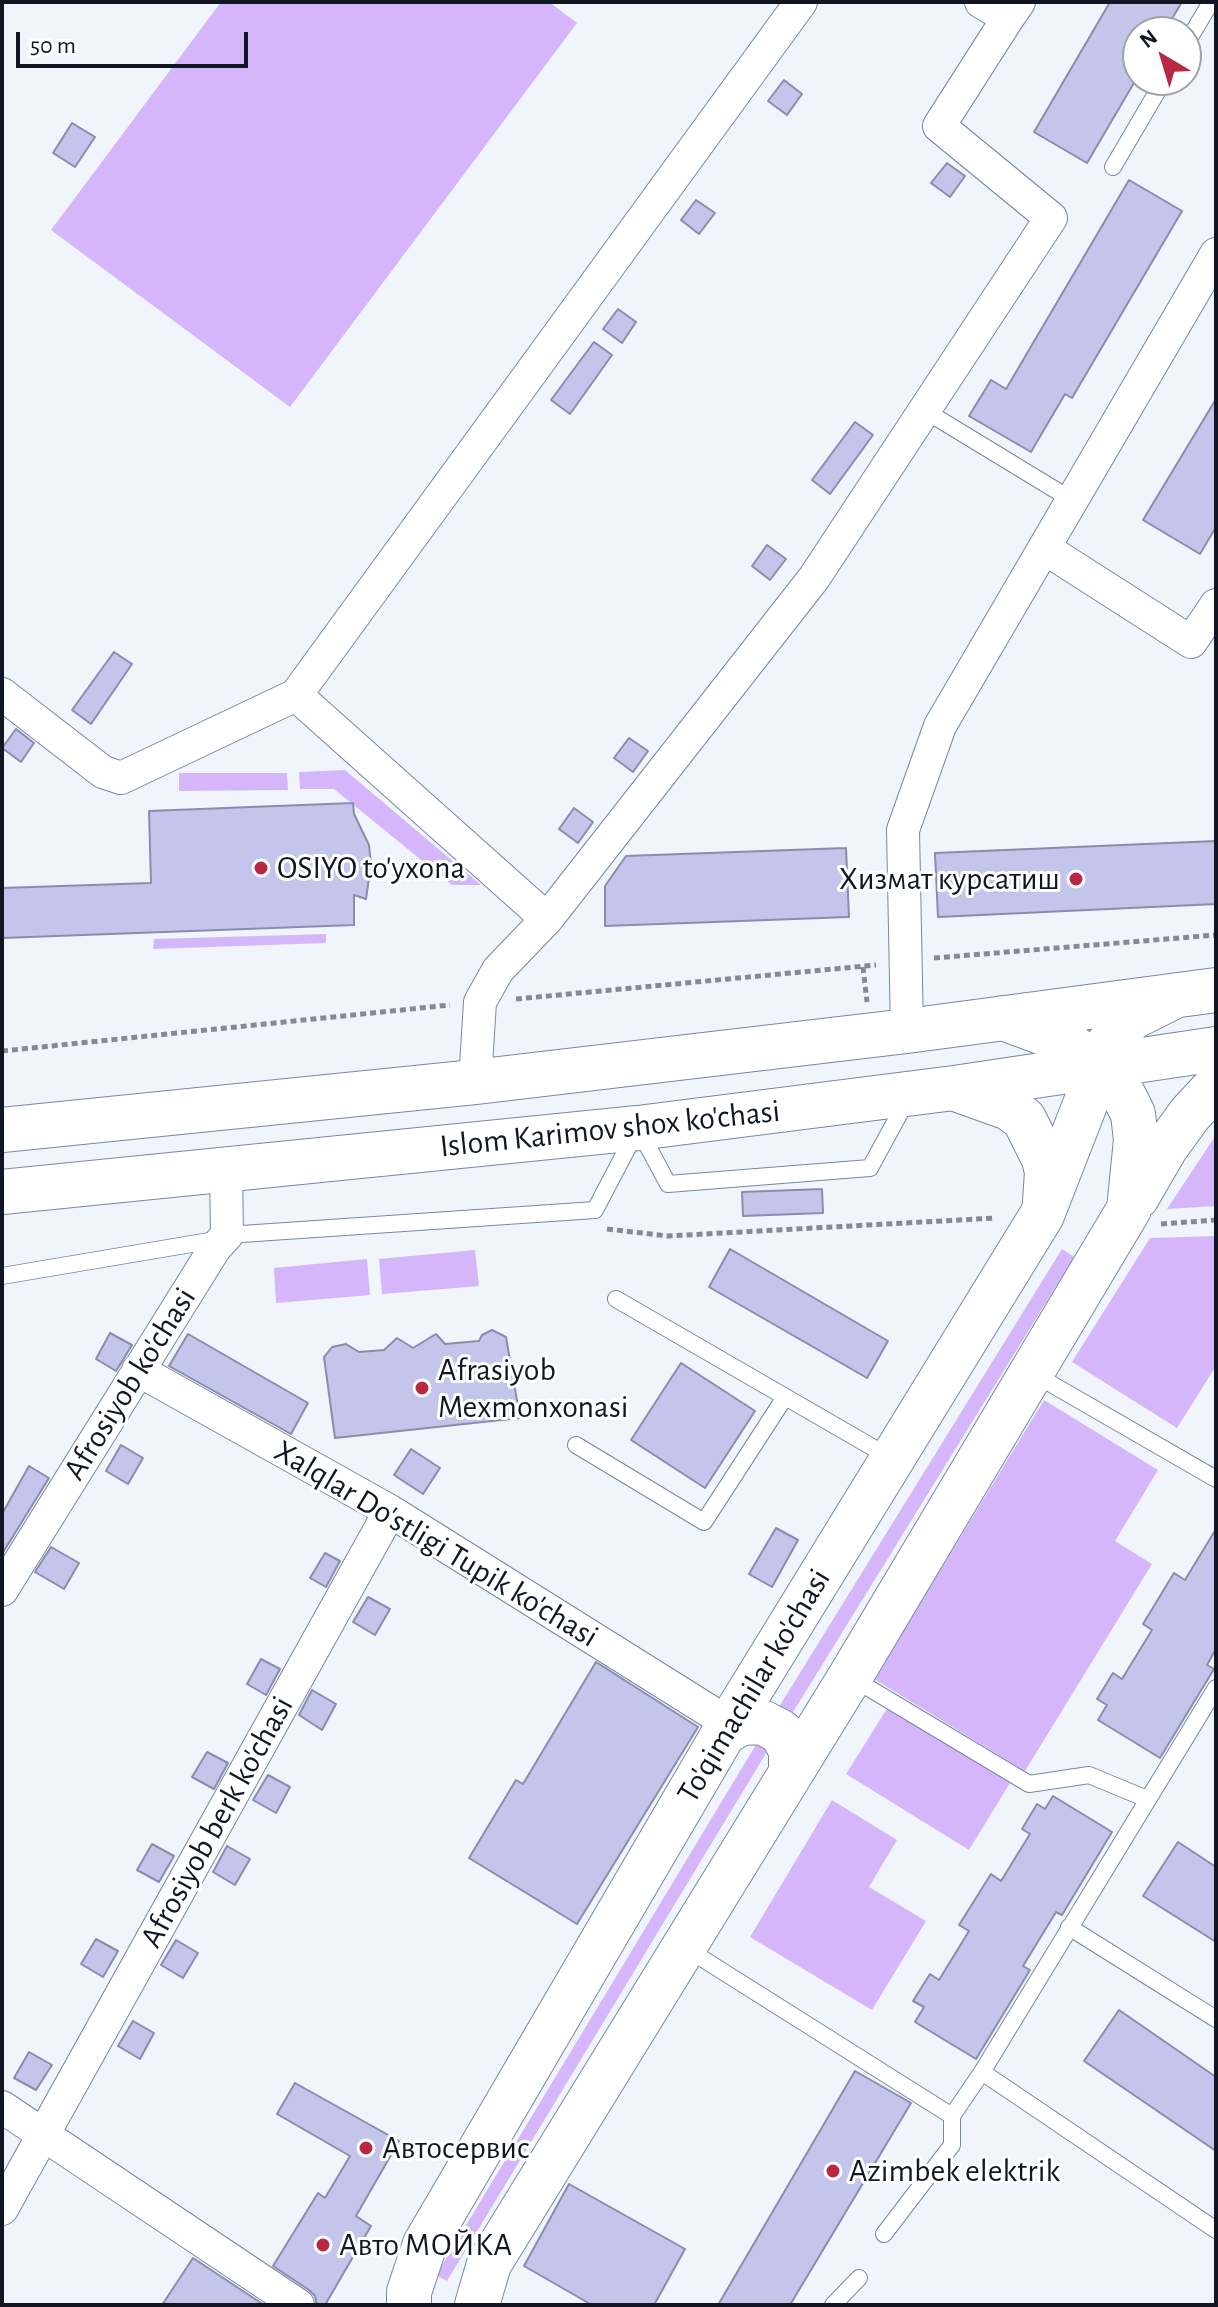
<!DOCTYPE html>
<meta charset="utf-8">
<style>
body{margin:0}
#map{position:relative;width:1218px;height:2307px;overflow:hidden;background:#f0f5fb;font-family:"Alegreya Sans",sans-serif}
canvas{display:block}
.frame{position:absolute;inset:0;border:4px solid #101722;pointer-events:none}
.north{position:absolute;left:1122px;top:16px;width:80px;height:80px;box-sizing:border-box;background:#fff;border:2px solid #9fa2a7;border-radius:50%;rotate:322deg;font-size:22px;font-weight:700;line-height:32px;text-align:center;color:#101722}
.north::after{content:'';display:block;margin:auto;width:28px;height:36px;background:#b92843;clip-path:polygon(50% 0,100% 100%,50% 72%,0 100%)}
.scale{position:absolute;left:16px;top:32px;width:232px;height:36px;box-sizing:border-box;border:4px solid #101722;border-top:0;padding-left:10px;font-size:24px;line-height:28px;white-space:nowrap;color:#101722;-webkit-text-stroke:6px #fff;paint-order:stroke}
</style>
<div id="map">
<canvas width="1218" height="2307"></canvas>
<div class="frame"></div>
<div class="north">N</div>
<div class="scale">50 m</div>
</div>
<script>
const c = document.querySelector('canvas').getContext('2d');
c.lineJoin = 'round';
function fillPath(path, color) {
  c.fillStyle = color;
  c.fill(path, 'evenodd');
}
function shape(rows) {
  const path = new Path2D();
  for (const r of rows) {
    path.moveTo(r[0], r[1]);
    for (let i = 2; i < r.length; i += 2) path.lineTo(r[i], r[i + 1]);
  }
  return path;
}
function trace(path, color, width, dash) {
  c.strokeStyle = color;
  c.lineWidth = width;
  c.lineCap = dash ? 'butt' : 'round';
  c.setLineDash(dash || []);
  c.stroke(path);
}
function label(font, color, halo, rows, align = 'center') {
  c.font = font + ' "Alegreya Sans",sans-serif';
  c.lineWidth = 6;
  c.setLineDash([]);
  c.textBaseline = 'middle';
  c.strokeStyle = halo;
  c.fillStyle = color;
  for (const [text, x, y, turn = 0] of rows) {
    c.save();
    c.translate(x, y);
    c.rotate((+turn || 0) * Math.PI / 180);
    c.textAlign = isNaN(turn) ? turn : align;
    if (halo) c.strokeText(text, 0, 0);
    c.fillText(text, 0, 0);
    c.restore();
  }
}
fillPath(shape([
 [221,2,549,2,577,23,290,407,51,230],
 [345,770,481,885,452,885,334,789,300,789,299,772],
 [179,773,287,773,288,790,179,791],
 [326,934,326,943,153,949,154,939],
 [1216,1135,1216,1206,1167,1209],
 [1216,1236,1216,1366,1177,1428,1072,1362,1150,1238],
 [1062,1249,1074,1257,790,1717,777,1710],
 [475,1250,479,1286,382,1294,379,1259],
 [367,1259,370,1295,276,1303,274,1268],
 [1044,1400,1158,1470,1115,1541,1152,1564,1025,1771,874,1679],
 [888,1707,1010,1783,969,1850,846,1774],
 [757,1743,768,1750,447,2281,436,2275],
 [832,1800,897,1840,869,1887,926,1921,872,2010,750,1937]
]), '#d5b6fa');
const building = shape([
 [1110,2,1182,2,1164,32,1138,32,1138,76,1087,163,1034,132,1110,2],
 [784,80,802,94,787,115,768,101,784,80],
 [72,123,95,137,75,167,53,153,72,123],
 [947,163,965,176,950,197,931,183,947,163],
 [1129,180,1182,211,1072,398,1065,394,1031,452,969,416,991,380,1006,389,1129,180],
 [696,200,715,213,699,234,681,220,696,200],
 [618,309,636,322,622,343,603,329,618,309],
 [594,342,612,355,570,414,551,400,594,342],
 [1216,399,1216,527,1200,554,1143,520,1216,399],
 [855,422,873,435,830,494,812,480,855,422],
 [767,545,786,559,770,580,752,566,767,545],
 [114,652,132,664,91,724,72,710,114,652],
 [16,729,34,743,21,762,2,748,16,729],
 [629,738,648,751,633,772,614,758,629,738],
 [353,803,354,814,369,845,371,864,366,899,354,895,354,925,2,938,2,888,151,883,149,811,353,803],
 [574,808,593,822,578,843,559,829,574,808],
 [1216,841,1216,904,938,917,935,853,1216,841],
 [846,848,849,917,605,926,605,886,626,856,846,848],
 [822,1189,823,1213,743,1216,742,1192,822,1189],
 [730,1249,888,1341,867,1378,709,1287,730,1249],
 [492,1330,506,1337,520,1418,335,1438,324,1357,332,1347,346,1344,359,1352,384,1350,397,1338,413,1348,436,1334,445,1344,479,1341,482,1335,492,1330],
 [110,1333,132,1345,116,1371,96,1359,110,1333],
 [188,1334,308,1403,291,1434,169,1366,188,1334],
 [681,1363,755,1411,705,1488,631,1440,681,1363],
 [121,1445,143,1458,128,1484,106,1471,121,1445],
 [411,1449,440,1468,423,1494,394,1475,411,1449],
 [29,1466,49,1478,2,1554,2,1514,29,1466],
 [776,1528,798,1540,772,1587,749,1574,776,1528],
 [1216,1529,1216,1649,1207,1665,1214,1669,1160,1758,1098,1720,1107,1705,1097,1699,1113,1673,1122,1679,1152,1630,1143,1624,1174,1573,1185,1580,1216,1529],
 [51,1547,79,1563,64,1589,35,1572,51,1547],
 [325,1553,340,1561,326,1587,310,1578,325,1553],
 [368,1597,390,1609,375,1635,353,1622,368,1597],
 [261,1659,280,1669,266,1695,247,1684,261,1659],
 [596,1662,698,1727,577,1924,469,1858,516,1780,523,1784,596,1662],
 [312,1690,336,1704,322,1730,299,1715,312,1690],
 [207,1752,228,1763,214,1789,192,1777,207,1752],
 [268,1775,290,1787,276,1813,253,1800,268,1775],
 [1053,1796,1112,1832,1062,1915,1056,1912,1023,1966,1030,1970,976,2059,915,2022,924,2007,913,2001,930,1974,939,1980,969,1931,959,1925,991,1874,1001,1881,1030,1834,1022,1829,1037,1804,1045,1809,1053,1796],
 [1178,1842,1216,1867,1216,1942,1143,1896,1178,1842],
 [152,1844,174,1856,159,1882,137,1870,152,1844],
 [227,1846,250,1859,235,1885,213,1872,227,1846],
 [96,1939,118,1951,103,1977,81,1964,96,1939],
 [176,1940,198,1953,183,1978,161,1965,176,1940],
 [1119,2010,1216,2077,1216,2151,1084,2061,1119,2010],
 [133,2021,154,2033,140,2059,118,2046,133,2021],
 [29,2052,52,2065,36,2090,14,2078,29,2052],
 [855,2071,911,2103,790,2305,718,2305,855,2071],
 [295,2083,399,2141,356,2216,371,2226,325,2305,317,2305,315,2296,309,2290,273,2266,318,2193,325,2198,350,2156,277,2114,295,2083],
 [569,2184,685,2249,654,2305,592,2305,524,2266,569,2184],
 [193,2258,264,2305,162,2305,193,2258]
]);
fillPath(building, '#c3c6ea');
trace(building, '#898cad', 2);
const lane = shape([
 [1186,44,1211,2],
 [1113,167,1164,80],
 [924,410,1072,500],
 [227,1235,595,1210,638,1128,668,1184,870,1168,908,1098],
 [2,1276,221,1239],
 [616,1299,891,1458],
 [1034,1374,1216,1479],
 [576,1445,704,1522,785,1397],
 [852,1678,1029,1784,1089,1775,1147,1799],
 [1216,1688,982,2072,1216,2230],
 [1069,1927,1216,2019],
 [684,1947,952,2116,982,2072],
 [884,2234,952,2145,952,2116],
 [833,2305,859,2278]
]);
const street = shape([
 [981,2,1008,18,1019,2],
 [1044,548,1191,642,1216,605],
 [2,694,103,772,121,778,296,695],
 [547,919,814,578,1051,218,939,126,1008,18],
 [907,1031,903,830,940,726,1216,254],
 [475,1082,480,1002,498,970,547,919,296,695,801,2],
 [138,1370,390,1511,730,1724],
 [2,1590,215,1248,227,1235,226,1170],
 [2,2107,298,2305],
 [2,2209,390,1511]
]);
const secondary = shape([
 [956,1089,1009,1108,1024,1119,1044,1159,1047,1172,1045,1201],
 [2,1130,475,1082,907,1031,1216,990],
 [2,1192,638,1128,954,1088,1216,1049],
 [1137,1197,1166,1147,1190,1114,1216,1086],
 [724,1733,741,1723,762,1722,781,1732,791,1750,791,1771],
 [409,2305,409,2292,425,2244,724,1733,1042,1215,1109,1043,1131,1018,1177,995],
 [477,2305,489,2264,850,1677,1129,1209,1136,1140,1133,1114,1120,1088,1100,1066,1074,1048,1046,1034,1003,1018]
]);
trace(lane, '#7488a4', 18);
trace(street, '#7488a4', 34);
trace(secondary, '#7488a4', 46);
trace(shape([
 [934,958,1216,935],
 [863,967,867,1002],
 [516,999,876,965],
 [2,1051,450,1005],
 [1161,1224,1216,1220],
 [607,1229,668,1236,996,1218]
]), '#848a93', 5, [6, 4]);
trace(lane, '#fff', 16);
trace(street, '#fff', 32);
trace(secondary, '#fff', 44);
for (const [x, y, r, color] of [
 [261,868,8,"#b92843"],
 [1076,879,8,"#b92843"],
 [422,1388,8,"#b92843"],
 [366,2148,8,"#b92843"],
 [833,2171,8,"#b92843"],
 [323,2245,8,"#b92843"]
]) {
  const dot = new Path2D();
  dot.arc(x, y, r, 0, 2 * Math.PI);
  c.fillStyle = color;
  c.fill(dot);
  trace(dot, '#fff', 3);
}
label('32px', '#101722', '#fff', [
 ["OSIYO to'yxona",277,868],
 ["Хизмат курсатиш",1060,879,"right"],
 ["Afrasiyob",438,1370],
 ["Mexmonxonasi",438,1407],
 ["Автосервис",382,2148],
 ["Azimbek elektrik",849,2171],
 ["Авто МОЙКА",339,2245]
], 'left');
label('32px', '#101722', '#fff', [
 ["Islom Karimov shox ko'chasi",610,1129,-6],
 ["Afrosiyob ko'chasi",130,1384,-58],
 ["Xalqlar Do'stligi Tupik ko'chasi",436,1544,31],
 ["To'qimachilar ko'chasi",754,1686,-59],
 ["Afrosiyob berk ko'chasi",217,1822,-61]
]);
</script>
